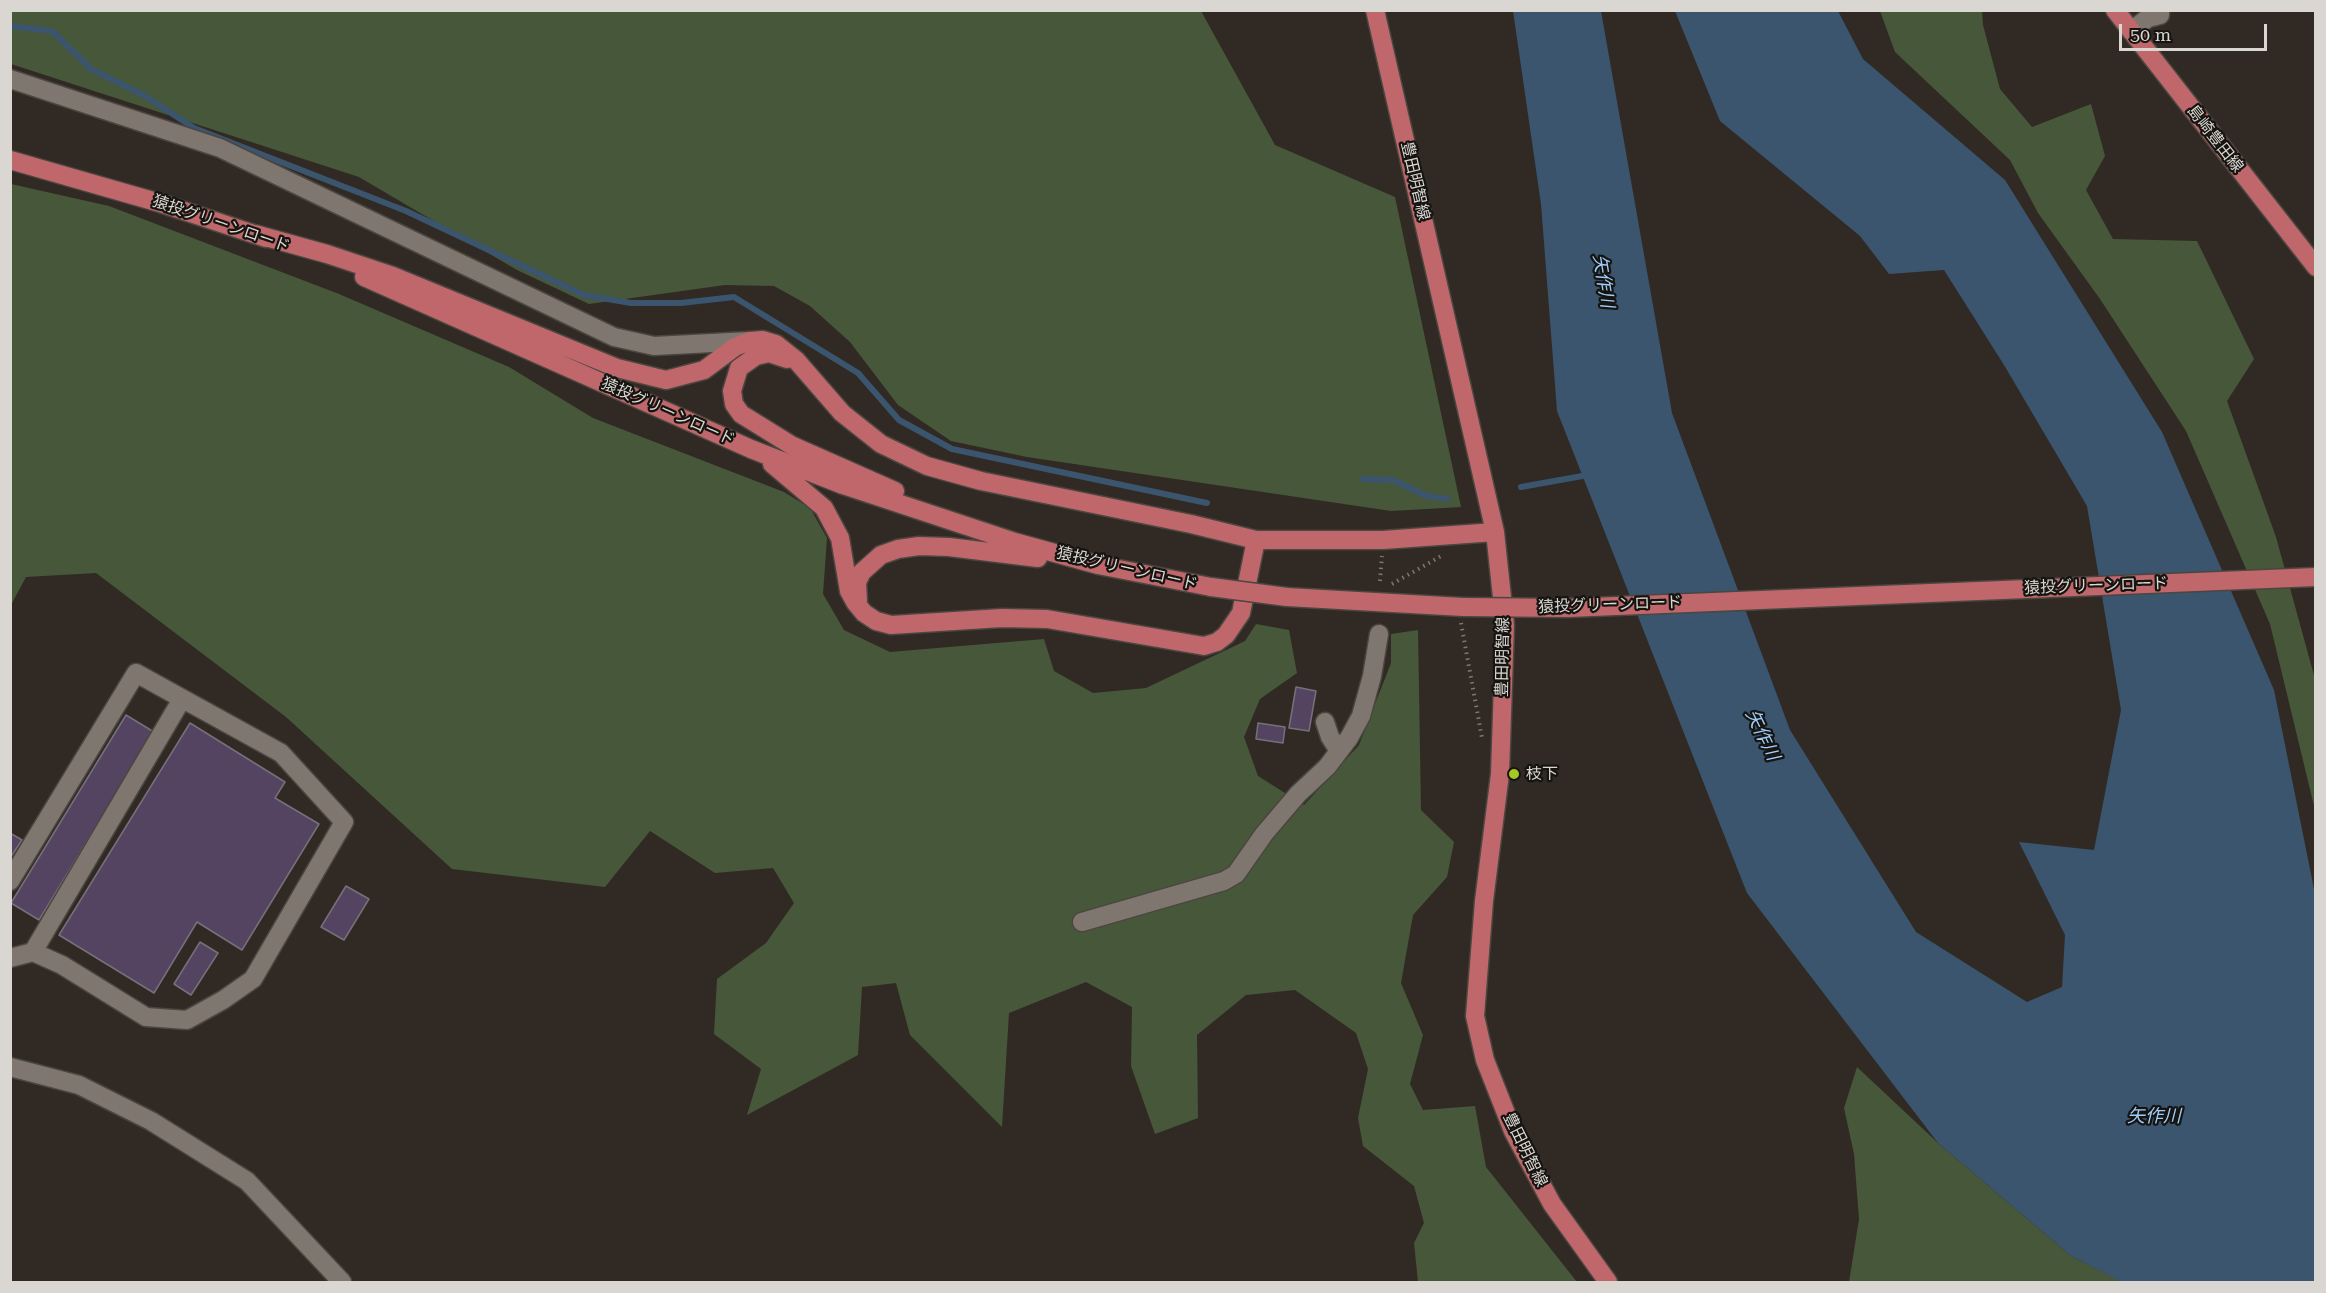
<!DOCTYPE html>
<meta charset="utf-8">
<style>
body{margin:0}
#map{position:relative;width:2326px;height:1293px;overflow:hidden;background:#312a24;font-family:"Roboto Serif",serif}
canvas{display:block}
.frame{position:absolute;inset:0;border:12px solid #dad6d1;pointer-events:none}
.scale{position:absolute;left:2119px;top:24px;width:148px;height:27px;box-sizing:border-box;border:3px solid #dad6d1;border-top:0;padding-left:8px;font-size:18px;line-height:21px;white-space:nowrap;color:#dad6d1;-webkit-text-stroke:4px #161411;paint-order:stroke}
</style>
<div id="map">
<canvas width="2326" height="1293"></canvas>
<div class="frame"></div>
<div class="scale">50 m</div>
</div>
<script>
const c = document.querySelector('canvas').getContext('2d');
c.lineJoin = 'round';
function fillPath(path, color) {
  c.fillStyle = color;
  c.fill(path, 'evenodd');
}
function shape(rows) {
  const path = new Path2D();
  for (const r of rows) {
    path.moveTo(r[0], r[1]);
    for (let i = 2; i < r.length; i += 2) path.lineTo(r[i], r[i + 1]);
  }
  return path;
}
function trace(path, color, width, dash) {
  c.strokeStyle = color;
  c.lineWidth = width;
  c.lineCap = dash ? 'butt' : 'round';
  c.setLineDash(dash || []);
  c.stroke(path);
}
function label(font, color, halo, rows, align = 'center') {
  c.font = font + ' "Roboto Serif","Noto Sans JP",serif';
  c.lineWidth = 4.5;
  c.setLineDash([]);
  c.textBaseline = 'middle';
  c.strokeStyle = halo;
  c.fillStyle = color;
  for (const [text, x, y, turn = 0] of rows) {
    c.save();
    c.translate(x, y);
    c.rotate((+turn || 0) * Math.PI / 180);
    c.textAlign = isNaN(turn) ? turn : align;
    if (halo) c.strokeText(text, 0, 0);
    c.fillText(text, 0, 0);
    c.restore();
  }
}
fillPath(shape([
 [11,10,1201,11,1275,145,1395,197,1461,507,1391,511,1027,457,951,441,898,405,850,342,810,306,774,286,725,285,589,304,517,270,359,177,11,64],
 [1880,11,1982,11,1983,25,2000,89,2032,127,2091,104,2105,156,2086,190,2113,239,2197,241,2254,359,2227,401,2276,537,2315,679,2315,810,2270,624,2186,431,2100,299,2038,213,2010,160,1895,52],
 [11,184,109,206,339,294,509,367,593,418,784,492,810,508,827,538,823,594,844,630,890,652,1044,639,1054,671,1093,693,1146,688,1245,641,1256,624,1289,630,1297,673,1260,699,1244,737,1258,776,1304,805,1359,745,1391,663,1391,634,1418,630,1421,810,1454,842,1447,877,1413,915,1401,983,1423,1035,1410,1084,1423,1110,1475,1106,1486,1167,1577,1282,1418,1282,1414,1243,1424,1223,1414,1186,1363,1146,1358,1118,1368,1069,1356,1033,1295,990,1246,995,1197,1035,1198,1118,1155,1134,1131,1066,1132,1007,1086,982,1009,1013,1002,1127,910,1035,896,983,862,987,858,1055,747,1115,761,1069,714,1034,717,979,766,943,794,903,773,868,715,873,650,831,605,887,452,869,286,717,96,573,26,577,11,605],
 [1857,1067,1938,1143,2071,1256,2123,1282,1849,1282,1859,1219,1854,1154,1844,1108]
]), '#475739');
fillPath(shape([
 [1513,11,1601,11,1672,413,1790,730,1916,932,2027,1002,2062,987,2065,935,2019,842,2094,850,2121,710,2087,506,2004,365,1944,270,1889,274,1860,236,1720,121,1675,11,1838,11,1863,59,2005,180,2162,432,2274,690,2315,894,2315,1282,2122,1282,2071,1256,1938,1143,1747,893,1557,411,1541,204]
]), '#3a556d');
trace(shape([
 [10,26,52,31,91,69,145,96,194,128,406,211,584,295,631,303,681,303,734,297,858,373,899,420,952,449,1207,503],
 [1363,479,1393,480,1427,496,1447,499],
 [1521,487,1588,475]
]), '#3a556d', 6);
const building = shape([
 [1296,687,1316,691,1309,731,1289,728,1296,687],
 [126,715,154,732,39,920,11,903,126,715],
 [190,723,285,782,275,798,319,824,242,950,197,922,154,993,59,935,190,723],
 [1258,723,1285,727,1283,743,1256,739,1258,723],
 [10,833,22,840,10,858,10,833],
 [346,886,369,899,344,940,321,927,346,886],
 [200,942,218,953,191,995,174,984,200,942]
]);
fillPath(building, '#544461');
trace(building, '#75717a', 1.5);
const minor = shape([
 [2131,31,2148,18,2160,15,2160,10],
 [10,79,220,148,614,337,654,346,750,341],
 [1325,722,1330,737,1339,751],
 [10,881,136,673,281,753,344,822,253,979,223,1000,187,1020,146,1017,62,965,33,952,10,958],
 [1082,922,1224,881,1236,874,1264,834,1298,794,1327,767,1349,738,1361,716,1372,676,1379,634],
 [33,952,182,699],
 [10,1067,79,1085,151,1121,247,1181,342,1282]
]);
const major = shape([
 [1375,10,1495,532,1505,625,1500,774,1484,901,1475,1016,1485,1060,1513,1131,1552,1204,1608,1282],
 [2115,10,2316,267],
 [10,160,160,203,266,238],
 [255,234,327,254,393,276,617,368,666,380,704,370,735,347,750,341,763,340,776,344,796,360,842,413,881,444,927,466,981,481,1191,524,1256,540,1383,540,1495,532],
 [364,277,751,449,843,485,1015,542,1098,565,1211,587],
 [787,359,769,353,756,356,739,368,732,391,734,404,741,414,791,445,895,491],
 [772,464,824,508,840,538,849,591,855,602,864,613,876,621,891,625,1002,618,1047,619,1204,646,1217,642,1226,635,1241,613,1256,540],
 [1287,597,1463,607],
 [858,601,857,582,862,572,881,555,898,549,919,546,949,547,1038,558]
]);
trace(minor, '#4b4640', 21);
trace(major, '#4b4640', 21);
trace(shape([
 [1380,581,1382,556],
 [1392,584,1443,555],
 [1461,623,1482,738]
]), '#7d7772', 4, [1.5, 4.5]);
trace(minor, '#7f776f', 18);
trace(major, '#bf676b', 18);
const majorBridge = shape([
 [1211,587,1287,597],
 [1463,607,1568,608,2316,577]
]);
trace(majorBridge, '#4b4640', 21, []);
trace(majorBridge, '#bf676b', 18);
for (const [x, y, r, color] of [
 [1514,774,6,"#a5c822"]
]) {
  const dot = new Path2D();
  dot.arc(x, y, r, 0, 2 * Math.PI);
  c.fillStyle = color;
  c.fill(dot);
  trace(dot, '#161411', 2);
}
label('16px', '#dad6d1', '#161411', [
 ["島崎豊田線",2215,139,52],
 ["豊田明智線",1415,181,77],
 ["猿投グリーンロード",221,224,19],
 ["猿投グリーンロード",668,412,24],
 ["猿投グリーンロード",1127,569,13],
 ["猿投グリーンロード",2096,586,-2],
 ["猿投グリーンロード",1610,605,-2],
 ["豊田明智線",1503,657,-89],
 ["豊田明智線",1525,1150,64]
]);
label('16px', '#dad6d1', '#161411', [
 ["枝下",1526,774]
], 'left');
label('italic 18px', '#9dcdfa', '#161411', [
 ["矢作川",1603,281,81],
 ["矢作川",1762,735,64],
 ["矢作川",2154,1117]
]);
</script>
